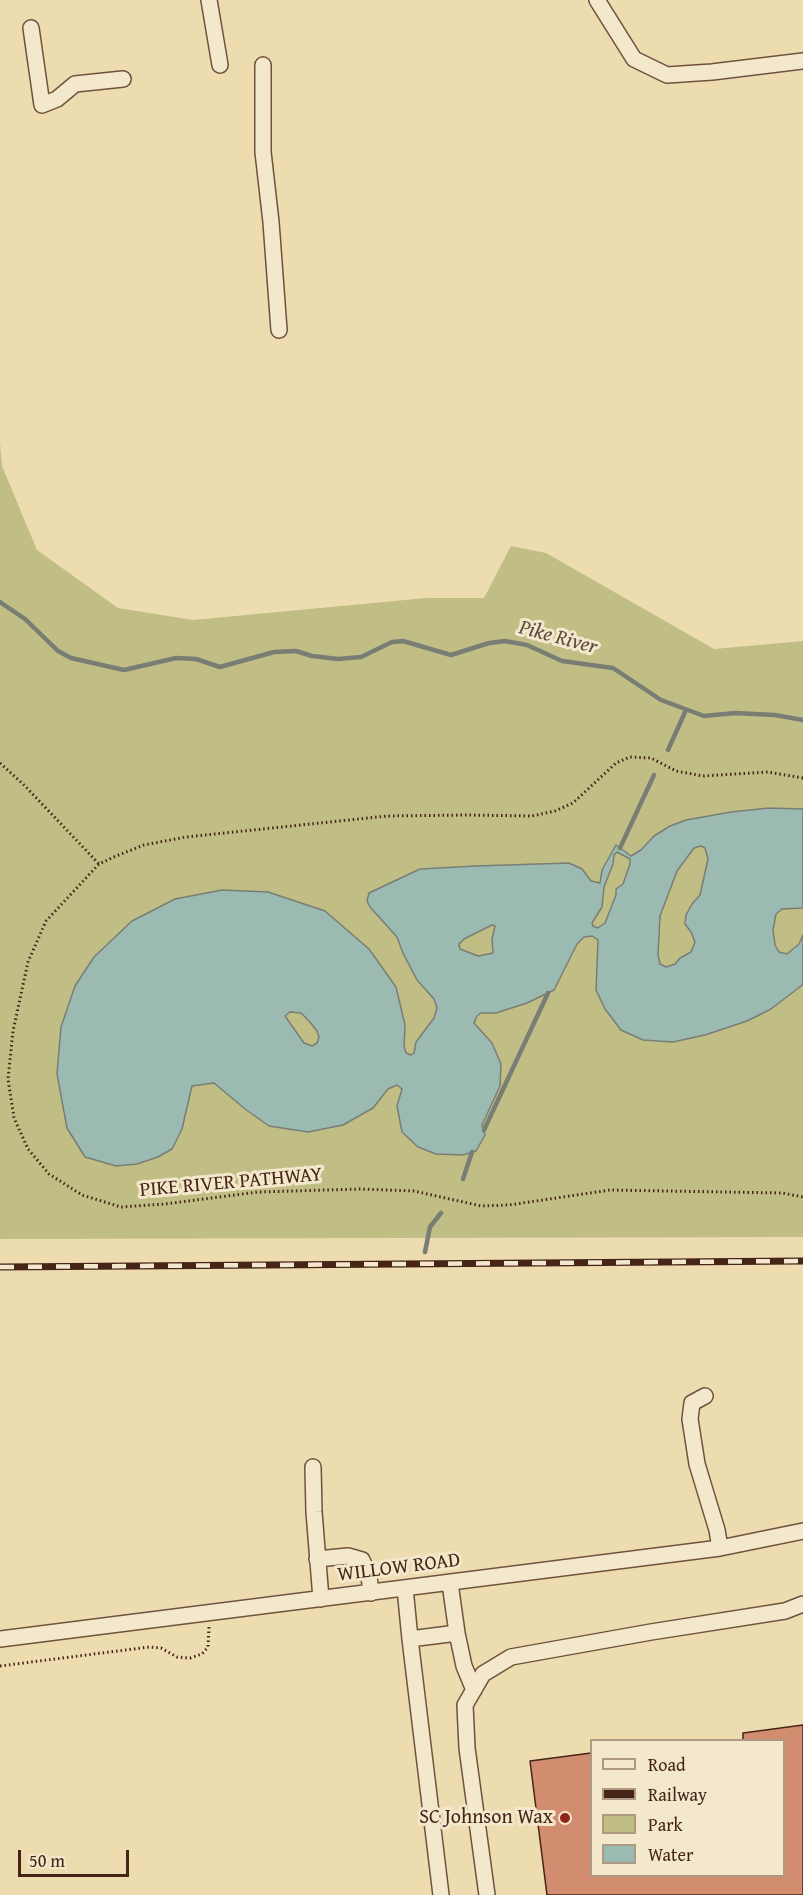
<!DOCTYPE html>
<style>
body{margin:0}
#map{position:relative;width:803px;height:1895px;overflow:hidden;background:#eddcaf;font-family:"Gentium Book Plus",serif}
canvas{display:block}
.legend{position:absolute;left:590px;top:1739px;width:195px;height:138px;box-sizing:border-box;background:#f3e8cb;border:2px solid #ae9a83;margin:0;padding:8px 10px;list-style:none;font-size:18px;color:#462418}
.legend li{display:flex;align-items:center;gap:12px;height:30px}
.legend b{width:30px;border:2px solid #ae9a83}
.scale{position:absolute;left:18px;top:1850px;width:111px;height:27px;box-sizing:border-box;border:3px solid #462418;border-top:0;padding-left:8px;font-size:18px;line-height:21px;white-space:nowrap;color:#462418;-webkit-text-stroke:4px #f3e8cb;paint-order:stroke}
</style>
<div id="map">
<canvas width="803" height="1895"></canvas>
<ul class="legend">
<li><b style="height:8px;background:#f3e8cb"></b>Road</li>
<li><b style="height:8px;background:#462418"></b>Railway</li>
<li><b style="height:16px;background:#c0be85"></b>Park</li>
<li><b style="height:16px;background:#9bbab2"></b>Water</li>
</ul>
<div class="scale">50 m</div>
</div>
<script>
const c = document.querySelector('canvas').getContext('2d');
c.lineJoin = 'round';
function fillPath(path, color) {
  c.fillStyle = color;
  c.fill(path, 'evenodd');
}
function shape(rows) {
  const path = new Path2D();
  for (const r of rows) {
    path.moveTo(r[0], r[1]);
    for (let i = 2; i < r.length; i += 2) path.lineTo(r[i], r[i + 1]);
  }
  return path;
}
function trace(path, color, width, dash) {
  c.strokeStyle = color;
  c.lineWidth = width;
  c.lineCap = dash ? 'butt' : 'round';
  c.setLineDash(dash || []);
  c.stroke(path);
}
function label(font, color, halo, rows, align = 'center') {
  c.font = font + ' "Gentium Book Plus",serif';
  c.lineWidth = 6;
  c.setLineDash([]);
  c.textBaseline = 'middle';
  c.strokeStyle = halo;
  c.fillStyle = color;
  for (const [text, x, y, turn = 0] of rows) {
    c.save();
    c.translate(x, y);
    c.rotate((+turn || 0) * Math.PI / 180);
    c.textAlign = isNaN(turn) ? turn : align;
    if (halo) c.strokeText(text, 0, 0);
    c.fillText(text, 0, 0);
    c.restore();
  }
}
fillPath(shape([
 [0,443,2,466,37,550,118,608,193,620,426,598,484,598,511,546,546,553,714,649,803,641,803,1237,0,1239]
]), '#c0be85');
const water = shape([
 [769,808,803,809,803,908,782,909,776,914,773,930,775,945,779,952,787,954,799,944,803,935,803,984,801,986,771,1009,747,1021,705,1035,673,1042,643,1040,621,1030,605,1009,596,990,598,940,592,936,584,937,577,944,554,990,527,1003,496,1013,481,1013,477,1016,474,1023,492,1043,501,1064,500,1086,482,1125,485,1135,476,1151,463,1155,436,1154,418,1147,402,1132,397,1106,402,1089,397,1085,388,1089,373,1108,343,1125,308,1132,269,1126,245,1109,214,1083,192,1086,182,1129,172,1149,158,1157,137,1164,116,1166,85,1157,67,1128,57,1074,61,1027,75,986,94,957,132,921,175,899,222,890,268,892,325,911,369,949,396,987,405,1025,404,1046,406,1053,411,1055,414,1053,416,1042,434,1018,437,1008,434,999,417,980,403,953,397,937,370,907,367,901,369,893,420,869,476,866,569,863,582,869,591,881,600,883,602,870,616,845,631,856,641,850,654,836,670,826,686,820,731,812,769,808],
 [701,846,705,848,708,859,700,895,692,904,686,915,685,924,691,932,695,942,691,952,680,958,675,964,666,967,660,964,658,955,660,916,677,871,694,848,701,846],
 [617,852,630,859,630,864,623,884,616,889,616,895,605,923,598,928,593,926,592,923,602,907,604,887,613,864,614,855,617,852],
 [492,925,495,926,492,939,493,953,478,956,460,949,459,944,464,939,492,925],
 [290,1012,301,1013,309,1021,317,1031,319,1037,317,1043,312,1046,304,1043,285,1016,290,1012]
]);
fillPath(water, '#9bbab2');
trace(water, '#797e74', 1.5);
trace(shape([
 [0,602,25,619,58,651,71,658,124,670,176,658,196,659,220,667,274,652,296,651,312,656,338,659,361,657,392,642,403,641,451,655,489,643,505,641,527,645,562,661,613,668,661,700,704,716,735,713,775,715,803,720],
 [668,750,686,710],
 [620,848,654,775],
 [484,1130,548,993],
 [463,1179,472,1152],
 [425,1252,430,1227,441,1213]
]), '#797e74', 4.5);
const building = shape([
 [803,1725,803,1895,547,1895,530,1761,591,1753,591,1875,783,1875,783,1740,743,1740,743,1733,803,1725]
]);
fillPath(building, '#d28d71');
trace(building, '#462418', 1.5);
const minor = shape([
 [209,0,220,65],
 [597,0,634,59,667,75,712,72,803,61],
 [31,28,42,105,57,99,75,84,123,79],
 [263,65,263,152,271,222,279,330],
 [705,1396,692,1403,690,1419,697,1464,717,1530,720,1548],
 [313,1467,314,1512,321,1599],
 [317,1559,348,1556,362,1560,369,1576,371,1593],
 [450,1583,457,1633,464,1666,474,1690],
 [405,1588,410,1639],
 [0,1639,720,1548,803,1531],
 [441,1895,410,1639,457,1633],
 [487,1895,467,1748,465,1705,483,1674,511,1657,651,1632,785,1611,803,1604]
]);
trace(minor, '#70523e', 18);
trace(shape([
 [0,763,24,785,99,864],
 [803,778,768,772,703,776,676,771,651,758,630,757,616,763,573,803,555,811,532,816,467,815,387,816,186,837,144,845,116,856,99,864,46,921,28,962,13,1031,8,1079,14,1118,28,1149,49,1174,82,1195,121,1207,165,1204,258,1192,361,1189,414,1191,481,1206,509,1205,610,1190,782,1193,803,1197],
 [0,1666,149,1647,161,1648,177,1657,190,1658,202,1654,208,1647,209,1627]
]), '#462418', 3, [1.5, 3]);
trace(minor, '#f3e8cb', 15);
const rail = shape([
 [0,1267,803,1261]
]);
trace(rail, '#462418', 7);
trace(rail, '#f3e8cb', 4.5, [14]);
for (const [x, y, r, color] of [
 [565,1818,6,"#8f2418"]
]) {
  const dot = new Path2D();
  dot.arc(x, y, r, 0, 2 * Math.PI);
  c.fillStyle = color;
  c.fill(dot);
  trace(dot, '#f3e8cb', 2);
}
label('20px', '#462418', '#f3e8cb', [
 ["PIKE RIVER PATHWAY",231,1183,-5],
 ["WILLOW ROAD",399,1568,-7]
]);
label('20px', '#462418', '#f3e8cb', [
 ["SC Johnson Wax",553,1818]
], 'right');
label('italic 21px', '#5b4a3e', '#f3e8cb', [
 ["Pike River",558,638,15]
]);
</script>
